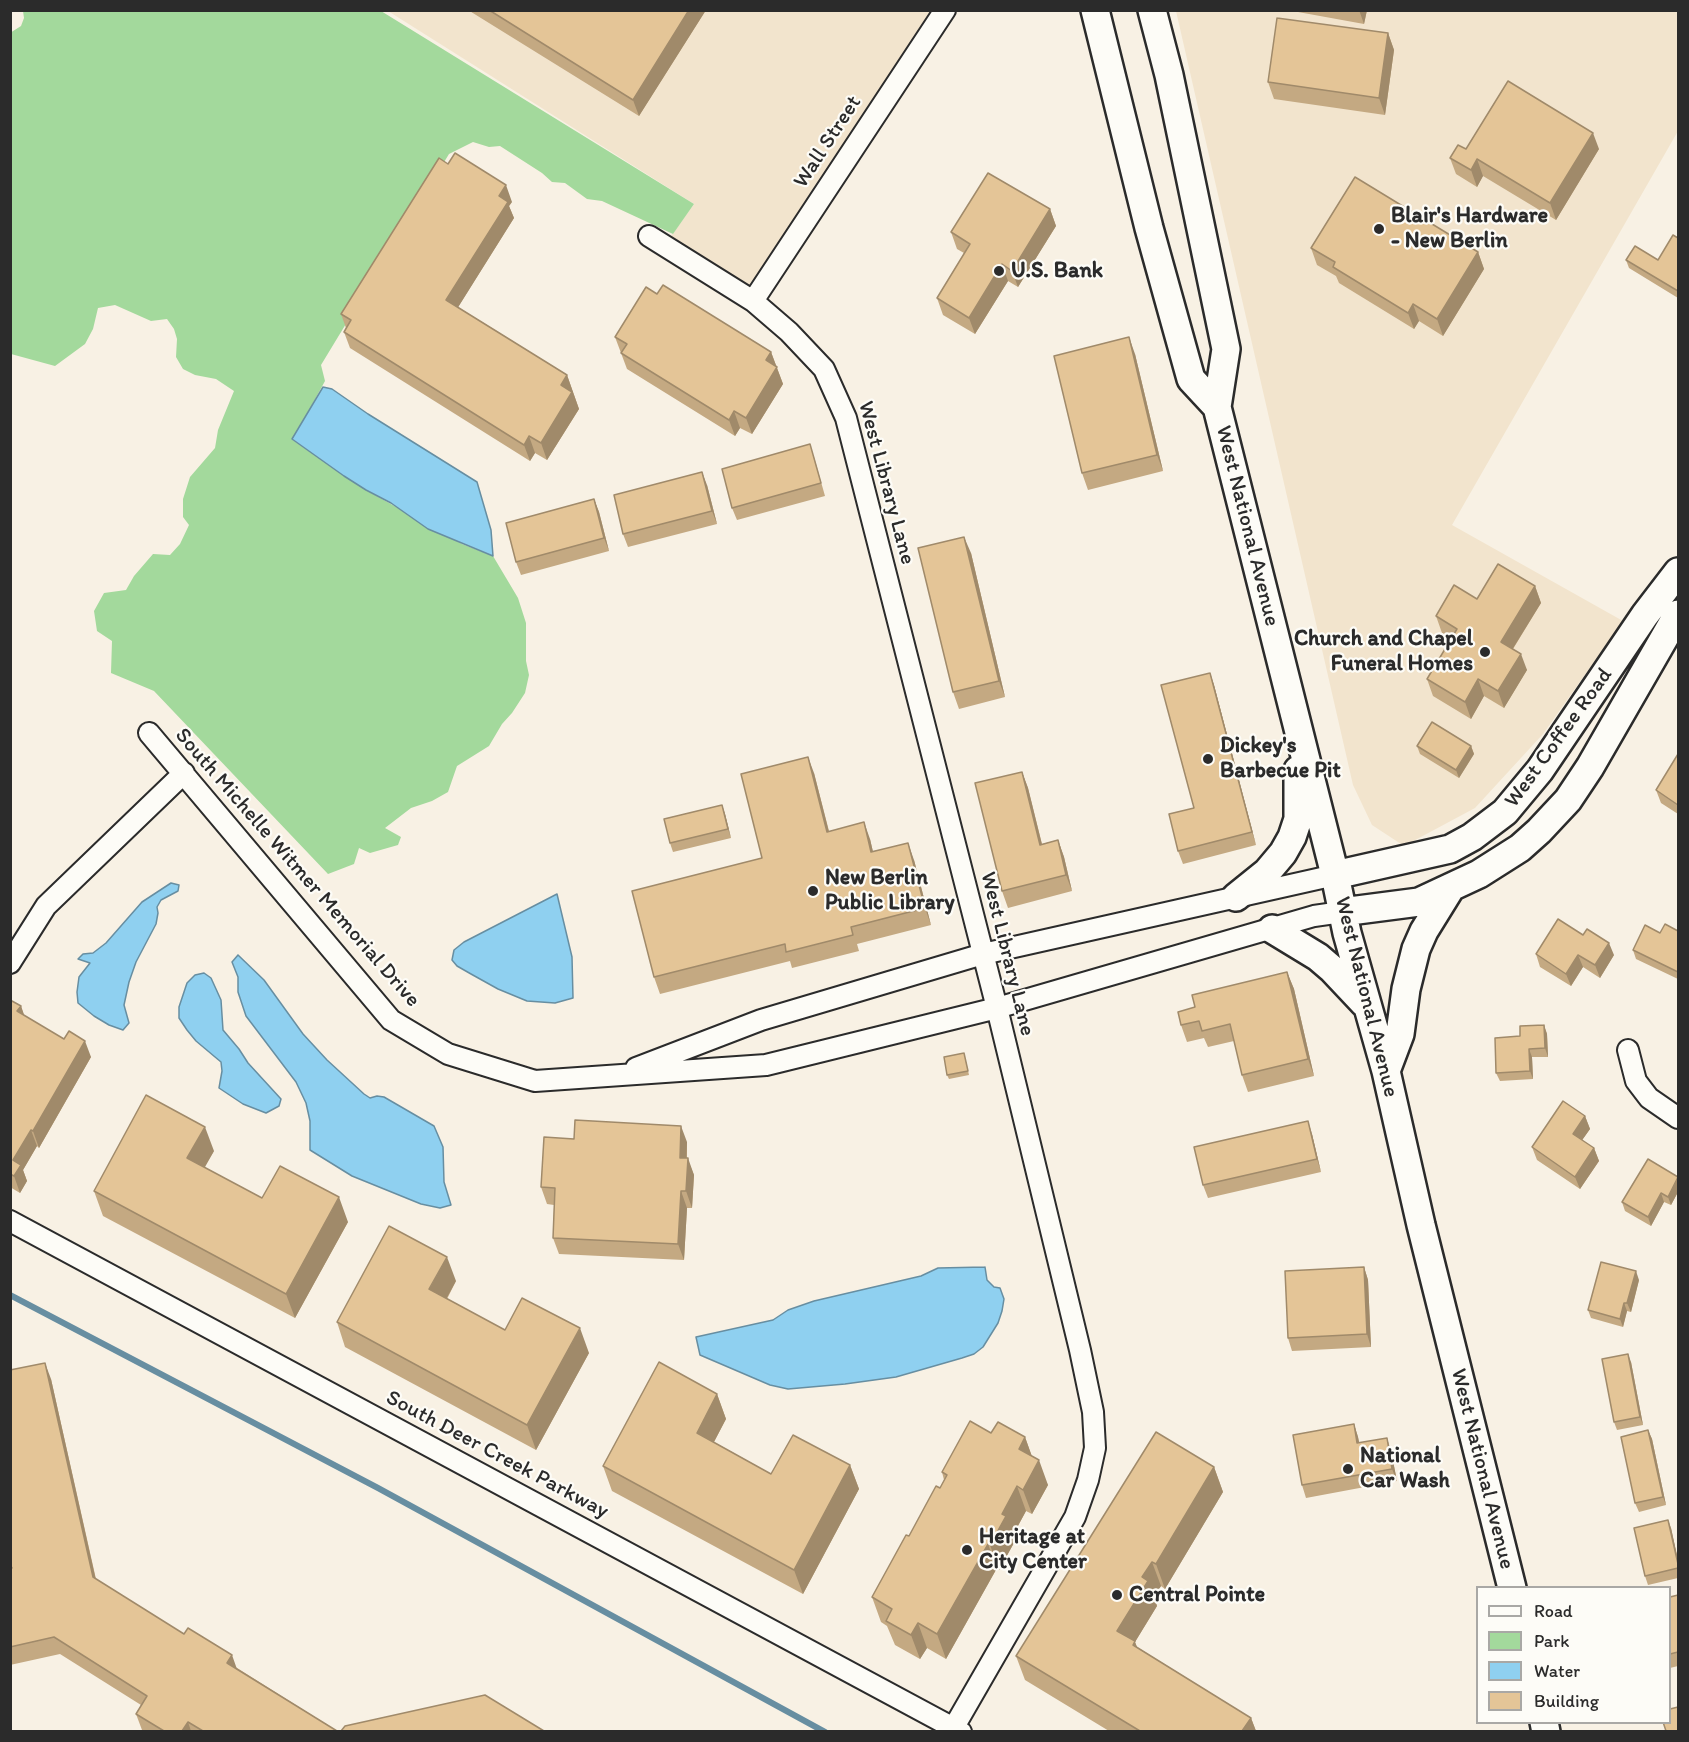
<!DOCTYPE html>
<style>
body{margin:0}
#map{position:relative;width:1689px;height:1742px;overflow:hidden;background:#f8f1e4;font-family:Itim,sans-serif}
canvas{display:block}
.frame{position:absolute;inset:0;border:12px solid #2b2b2b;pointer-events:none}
.legend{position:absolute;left:1476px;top:1586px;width:195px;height:138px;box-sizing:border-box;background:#fdfcf7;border:2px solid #a9a8a5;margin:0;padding:8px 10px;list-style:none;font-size:18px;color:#2b2b2b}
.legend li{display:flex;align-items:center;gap:12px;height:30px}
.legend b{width:30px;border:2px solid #a9a8a5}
</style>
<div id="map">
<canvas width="1689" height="1742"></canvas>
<div class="frame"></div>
<ul class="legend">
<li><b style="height:8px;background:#fdfcf7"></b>Road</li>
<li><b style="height:16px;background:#a3d99c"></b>Park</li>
<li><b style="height:16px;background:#8fd0f0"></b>Water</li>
<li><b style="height:16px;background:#e4c597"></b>Building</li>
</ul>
</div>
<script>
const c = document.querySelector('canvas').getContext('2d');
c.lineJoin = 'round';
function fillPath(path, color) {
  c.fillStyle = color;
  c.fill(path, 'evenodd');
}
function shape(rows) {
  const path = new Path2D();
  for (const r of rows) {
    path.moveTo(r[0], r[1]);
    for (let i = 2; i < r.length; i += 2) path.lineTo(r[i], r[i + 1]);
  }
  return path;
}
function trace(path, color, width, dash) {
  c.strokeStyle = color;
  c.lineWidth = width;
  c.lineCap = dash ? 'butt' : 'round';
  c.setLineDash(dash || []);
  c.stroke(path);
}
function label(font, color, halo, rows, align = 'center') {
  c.font = font + ' Itim,sans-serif';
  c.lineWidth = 4.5;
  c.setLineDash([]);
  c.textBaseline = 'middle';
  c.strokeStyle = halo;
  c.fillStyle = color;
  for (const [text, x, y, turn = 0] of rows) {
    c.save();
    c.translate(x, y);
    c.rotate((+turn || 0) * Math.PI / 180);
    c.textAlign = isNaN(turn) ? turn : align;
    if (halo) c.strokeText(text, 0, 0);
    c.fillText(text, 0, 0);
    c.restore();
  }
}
fillPath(shape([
 [388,11,946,11,753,301,664,246,694,204],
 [1176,11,1678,11,1678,131,1452,525,1623,621,1543,734,1475,808,1404,846,1372,825,1353,785]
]), '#f2e4cd');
fillPath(shape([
 [23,11,381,11,694,204,673,234,602,201,587,199,565,183,552,182,542,173,500,146,489,147,473,142,449,154,321,365,325,381,293,440,366,490,462,544,493,556,518,598,526,623,526,661,529,675,525,693,512,713,502,724,489,746,457,766,448,792,432,801,411,808,385,828,401,837,398,845,370,853,359,848,354,864,328,874,154,691,111,673,112,641,97,631,94,611,104,593,126,590,134,576,153,554,170,555,180,544,189,525,183,517,183,499,190,477,215,448,218,430,234,391,216,379,195,375,183,369,176,357,177,339,174,329,167,319,151,321,115,305,98,308,93,329,85,344,55,366,11,354,10,33,21,26,24,18]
]), '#a3d99c');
const water = shape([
 [323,387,332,389,368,414,477,482,491,530,493,556,428,529,391,503,366,490,344,476,292,439,323,387],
 [171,883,179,885,178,891,161,900,157,907,158,913,156,924,136,962,129,982,124,1005,129,1023,123,1030,109,1025,94,1016,78,1003,77,992,79,977,90,963,78,959,83,954,93,953,106,943,142,902,171,883],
 [557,894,572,957,573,998,555,1003,527,1001,498,989,471,974,457,966,452,960,454,950,464,942,557,894],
 [238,955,264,980,303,1034,327,1060,364,1094,370,1098,377,1096,384,1097,434,1126,443,1147,444,1182,451,1205,440,1208,421,1204,352,1176,310,1150,310,1121,306,1103,296,1082,246,1016,238,992,238,977,232,962,238,955],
 [204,973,211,978,221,1000,223,1030,239,1049,248,1063,281,1099,279,1106,266,1113,243,1104,219,1088,222,1071,221,1062,196,1041,187,1030,179,1018,179,1007,187,983,195,975,204,973],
 [985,1267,987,1280,994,1287,1000,1288,1004,1299,1002,1311,998,1323,983,1347,974,1354,962,1358,896,1377,845,1384,788,1389,770,1385,700,1355,696,1337,773,1320,788,1310,814,1301,921,1276,938,1268,985,1267]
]);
fillPath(water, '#8fd0f0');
trace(water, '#678ea1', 1.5);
trace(shape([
 [10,1295,378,1488,825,1732]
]), '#678ea1', 6);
const street = shape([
 [649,236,753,301,789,332,824,369,846,418,997,1008,1080,1350,1093,1412,1095,1448,1088,1480,1075,1517,954,1727],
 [753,301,945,10],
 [149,733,391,1020,448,1054,535,1081,766,1065,997,1008,1314,916,1342,912],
 [10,963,46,906,184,773],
 [1628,1050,1636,1081,1649,1098,1678,1118],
 [636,1068,761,1020,983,954,1335,875],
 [10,1221,961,1732]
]);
const secondary = shape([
 [1095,10,1149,228,1191,379,1217,407],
 [1152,10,1169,75,1226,349,1217,407,1335,875,1347,933,1386,1071,1421,1225,1512,1588],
 [1335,875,1450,849,1472,837,1505,812,1540,770,1645,615,1678,572],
 [1236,897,1267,872,1283,853,1292,837,1298,819,1298,770],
 [1342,912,1419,902,1479,874,1520,848,1539,831,1568,800,1590,767,1678,614],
 [1272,929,1318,957,1332,969,1364,1003],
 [1386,1071,1400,1034,1406,989,1416,949,1424,931,1450,889],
 [1544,1722,1546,1732]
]);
trace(street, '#2b2b2b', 24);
trace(secondary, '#2b2b2b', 32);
trace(street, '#fdfcf7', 20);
trace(secondary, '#fdfcf7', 27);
fillPath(shape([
 [468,10,706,10,639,116],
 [1287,10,1367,10,1364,24],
 [1388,33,1394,50,1385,115,1274,99,1268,82],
 [1466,149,1599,149,1556,220,1483,176,1477,187,1456,174,1450,158],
 [512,202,509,206,514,218,458,307,567,375,579,409,547,460,535,453,530,461,350,348,344,332,346,328,341,314],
 [1050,209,1056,226,1018,287,1008,281,975,334,943,315,937,298,964,253,957,249,951,232],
 [1678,238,1678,298,1629,268,1626,260,1658,260],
 [1311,248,1478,252,1484,269,1443,336,1419,321,1414,329,1339,283,1336,276,1317,265],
 [657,294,771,352,783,384,752,434,740,428,735,436,627,369,615,337],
 [1135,354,1163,471,1088,490,1082,473],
 [814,457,825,496,737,520,732,508],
 [707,485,717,524,628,547,623,534],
 [594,499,599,512,609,551,521,575,516,562],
 [971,553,1005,697,959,709,953,692],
 [1535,586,1541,603,1513,649,1527,670,1504,708,1484,696,1471,719,1433,696,1427,679,1451,639,1442,633,1436,616,1477,599],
 [1210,673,1214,685,1256,845,1183,864,1178,851,1194,808],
 [1417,746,1471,746,1474,754,1459,778,1420,754],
 [1678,754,1678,814,1661,803,1656,790],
 [1022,772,1028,788,1042,844,1058,840,1064,857,1072,891,1008,908,1002,891],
 [814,773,829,831,870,839,873,852,914,860,931,925,857,944,859,951,792,968,790,961,660,994,654,977,762,858],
 [722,805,725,814,731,838,673,852,670,843],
 [1678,931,1678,979,1636,959,1633,950],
 [1536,954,1614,955,1600,978,1583,967,1571,986,1540,967],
 [1287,972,1294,989,1314,1076,1248,1092,1242,1075,1234,1041,1208,1047,1204,1038,1187,1042,1181,1025,1195,1007],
 [10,1004,21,1006,24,1016,91,1057,39,1148,37,1146,23,1170,27,1181,20,1193,10,1187],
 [1544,1025,1547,1034,1548,1057,1532,1057,1533,1079,1500,1081,1496,1073,1520,1036],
 [965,1057,969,1075,949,1079,947,1075],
 [1585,1116,1590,1129,1582,1140,1594,1148,1599,1161,1580,1189,1537,1160,1532,1147],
 [1312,1134,1321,1172,1208,1198,1203,1185],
 [687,1142,687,1158,694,1175,692,1208,687,1208,684,1260,559,1254,553,1238,554,1205,547,1204,541,1187],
 [214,1151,204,1167,262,1198,348,1222,295,1318,103,1216,94,1191],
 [1678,1177,1678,1192,1671,1205,1664,1202,1651,1226,1625,1211,1622,1202],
 [1364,1267,1368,1280,1371,1347,1292,1351,1288,1338],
 [1639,1280,1631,1312,1627,1311,1623,1327,1591,1318,1588,1310],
 [456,1281,447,1299,505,1330,589,1353,536,1450,345,1347,337,1322],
 [1631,1362,1643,1425,1617,1430,1614,1422],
 [51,1379,96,1579,337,1731,144,1731,142,1730,136,1714,141,1705,60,1654,10,1665,10,1568,12,1568],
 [717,1394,726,1419,714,1442,771,1474,850,1465,859,1489,803,1594,612,1491,603,1466],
 [1354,1424,1358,1437,1359,1443,1391,1451,1397,1481,1306,1498,1302,1485],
 [1648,1430,1652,1439,1666,1505,1639,1512,1635,1503],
 [991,1433,1025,1437,1032,1457,1048,1485,1032,1514,1026,1511,1013,1535,1015,1541,999,1570,997,1568,946,1659,927,1648,920,1659,895,1645,887,1626,881,1622,872,1597,909,1536,940,1488,944,1480,942,1472],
 [1214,1467,1223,1492,1165,1589,1161,1586,1154,1597,1157,1606,1135,1642,1137,1647,1251,1718,1256,1731,1109,1731,1025,1680,1016,1656],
 [1671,1528,1678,1560,1678,1578,1648,1585,1645,1576],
 [1678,1595,1678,1666,1670,1668,1670,1597]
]), '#c4a982');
fillPath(shape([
 [689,10,706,10,639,116,633,100],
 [1359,10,1367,10,1364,24],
 [1388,33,1394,50,1385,115,1379,98],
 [1593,133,1599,149,1556,220,1550,203],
 [1477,159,1483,176,1477,187,1471,170],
 [506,185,512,202,509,206,514,218,452,317,446,300,499,196],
 [1050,209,1056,226,1018,287,1012,271],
 [1478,252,1484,269,1443,336,1437,319],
 [1002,264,1008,281,975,334,969,318],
 [1413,304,1419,321,1414,329,1408,313],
 [1129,337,1135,354,1163,471,1157,455],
 [771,352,783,384,752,434,746,418,766,360],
 [567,375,579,409,547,460,541,443,561,385],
 [734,411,740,428,735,436,729,420],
 [529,436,535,453,530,461,524,445],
 [702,472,707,485,717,524,712,511],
 [594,499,599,512,609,551,604,538],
 [964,537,971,553,1005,697,999,681],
 [1535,586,1541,603,1507,658,1501,642],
 [1521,654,1527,670,1504,708,1498,691],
 [1210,673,1214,685,1256,845,1252,832],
 [1478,679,1484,696,1471,719,1465,702],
 [1471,746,1474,754,1459,778,1456,770],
 [808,757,814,773,833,848,827,832],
 [1022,772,1028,788,1046,861,1040,845],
 [722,805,725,814,731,838,728,829],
 [864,822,870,839,877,869,871,852],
 [1058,840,1064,857,1072,891,1066,875],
 [908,843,914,860,931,925,925,908],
 [1609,943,1614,955,1600,978,1595,965],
 [1578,955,1583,967,1571,986,1566,974],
 [1287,972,1294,989,1314,1076,1308,1059],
 [21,1006,27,1023,17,1011],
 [1544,1025,1547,1034,1548,1057,1545,1048],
 [85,1041,91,1057,39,1148,33,1131],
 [1529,1049,1532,1057,1533,1079,1530,1071],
 [1585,1116,1590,1129,1578,1146,1573,1134],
 [1308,1121,1312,1134,1321,1172,1317,1159],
 [681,1126,687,1142,686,1174,680,1158],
 [205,1127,214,1151,196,1183,187,1158],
 [31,1130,37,1146,23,1170,27,1181,20,1193,14,1176,13,1160],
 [1594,1148,1599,1161,1580,1189,1575,1177],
 [688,1158,694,1175,692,1208,686,1191],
 [1678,1178,1678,1192,1671,1205,1668,1197],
 [681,1191,687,1208,684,1260,678,1244],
 [1661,1193,1664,1202,1651,1226,1648,1217],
 [339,1197,348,1222,295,1318,286,1294],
 [447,1257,456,1281,438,1314,429,1289],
 [1364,1267,1368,1280,1371,1347,1367,1334],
 [1636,1271,1639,1280,1631,1312,1627,1303],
 [1624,1303,1627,1311,1623,1327,1620,1319],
 [580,1328,589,1353,536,1450,527,1425],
 [1628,1354,1631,1362,1643,1425,1640,1417],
 [45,1363,51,1379,99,1594,93,1577],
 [717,1394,726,1419,706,1457,697,1433],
 [1354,1424,1358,1437,1362,1456,1357,1443],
 [1648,1430,1652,1439,1666,1505,1663,1497],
 [1025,1437,1034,1462,1019,1449],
 [1387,1438,1391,1451,1397,1481,1392,1469],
 [1039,1460,1048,1485,1032,1514,1023,1490],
 [850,1465,859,1489,803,1594,794,1570],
 [1214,1467,1223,1492,1165,1589,1156,1564],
 [1017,1486,1026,1511,1013,1535,1015,1541,999,1570,990,1545,1002,1514],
 [1668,1520,1671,1528,1678,1560,1678,1564],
 [988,1544,997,1568,946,1659,937,1634],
 [1152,1562,1161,1586,1154,1597,1157,1606,1135,1642,1144,1666,1117,1631,1142,1577],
 [918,1623,927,1648,920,1659,911,1635],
 [232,1655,238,1672,227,1663],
 [1251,1718,1256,1731,1242,1731],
 [188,1722,191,1731,182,1731]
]), '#a08a6a');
const building = shape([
 [489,10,689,10,633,100,489,10],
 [1277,18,1388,33,1379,98,1268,82,1277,18],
 [1508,81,1593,133,1550,203,1477,159,1471,170,1450,158,1458,145,1466,149,1508,81],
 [455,153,506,185,499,196,508,202,446,300,567,375,561,385,572,392,541,443,529,436,524,445,344,332,351,320,341,314,439,158,448,164,455,153],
 [988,173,1050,209,1012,271,1002,264,969,318,937,298,970,244,951,232,988,173],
 [1355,177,1478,252,1437,319,1413,304,1408,313,1333,267,1335,262,1311,248,1355,177],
 [1673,235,1678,238,1678,291,1626,260,1635,246,1658,260,1673,235],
 [663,285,771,352,766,360,777,367,746,418,734,411,729,420,621,353,627,344,615,337,646,287,657,294,663,285],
 [1129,337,1157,455,1082,473,1054,356,1129,337],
 [810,444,821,483,732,508,722,469,810,444],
 [702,472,712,511,623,534,614,495,702,472],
 [594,499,604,538,516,562,506,523,594,499],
 [964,537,999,681,953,692,918,548,964,537],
 [1498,564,1535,586,1501,642,1521,654,1498,691,1478,679,1465,702,1427,679,1457,629,1436,616,1454,585,1477,599,1498,564],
 [1210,673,1252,832,1178,851,1169,814,1194,808,1161,685,1210,673],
 [1432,722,1471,746,1456,770,1417,746,1432,722],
 [1678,754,1678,805,1656,790,1678,754],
 [808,757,827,832,864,822,871,852,908,843,925,908,851,927,853,935,786,952,785,944,654,977,632,891,762,858,741,774,808,757],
 [1022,772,1040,845,1058,840,1066,875,1002,891,975,783,1022,772],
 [722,805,728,829,670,843,664,819,722,805],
 [1558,919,1583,935,1587,929,1609,943,1595,965,1578,955,1566,974,1536,954,1558,919],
 [1665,924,1678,931,1678,972,1633,950,1645,925,1660,933,1665,924],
 [1287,972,1308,1059,1242,1075,1230,1024,1202,1031,1199,1021,1181,1025,1178,1012,1195,1007,1192,995,1287,972],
 [12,1001,21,1006,17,1011,64,1039,69,1031,85,1041,33,1131,31,1130,13,1160,21,1165,14,1176,10,1174,10,1004,12,1001],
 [1544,1025,1545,1048,1529,1049,1530,1071,1496,1073,1495,1038,1520,1036,1520,1026,1544,1025],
 [964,1053,968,1071,947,1075,944,1057,964,1053],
 [146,1095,205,1127,187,1158,262,1198,280,1166,339,1197,286,1294,94,1191,146,1095],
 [1563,1101,1585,1116,1573,1134,1594,1148,1575,1177,1532,1147,1563,1101],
 [575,1120,681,1126,680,1158,688,1158,686,1191,681,1191,678,1244,553,1238,555,1188,541,1187,544,1137,574,1139,575,1120],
 [1308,1121,1317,1159,1203,1185,1194,1147,1308,1121],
 [1648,1159,1678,1177,1668,1197,1661,1193,1648,1217,1622,1202,1648,1159],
 [389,1226,447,1257,429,1289,505,1330,522,1298,580,1328,527,1425,337,1322,389,1226],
 [1601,1262,1636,1271,1627,1303,1624,1303,1620,1319,1588,1310,1601,1262],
 [1364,1267,1367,1334,1288,1338,1285,1271,1364,1267],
 [1628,1354,1640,1417,1614,1422,1602,1359,1628,1354],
 [659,1362,717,1394,697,1433,771,1474,793,1435,850,1465,794,1570,603,1466,659,1362],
 [45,1363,93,1577,184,1634,188,1628,232,1655,227,1663,337,1731,203,1731,188,1722,182,1731,164,1731,136,1714,147,1696,54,1637,10,1647,10,1568,12,1568,10,1564,10,1370,45,1363],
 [970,1421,991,1433,998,1422,1025,1437,1019,1449,1039,1460,1023,1490,1017,1486,1002,1514,1006,1516,990,1545,988,1544,937,1634,918,1623,911,1635,886,1621,892,1609,872,1597,906,1535,909,1536,936,1486,940,1488,947,1475,942,1472,970,1421],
 [1354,1424,1357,1443,1387,1438,1392,1469,1302,1485,1293,1435,1354,1424],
 [1648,1430,1663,1497,1635,1503,1621,1437,1648,1430],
 [1156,1432,1214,1467,1156,1564,1152,1562,1142,1577,1148,1581,1117,1631,1135,1641,1133,1645,1251,1718,1242,1731,1140,1731,1016,1656,1156,1432],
 [1668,1520,1678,1564,1678,1568,1645,1576,1634,1528,1668,1520],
 [1678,1595,1678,1652,1670,1654,1670,1597,1678,1595],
 [485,1695,544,1731,341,1731,345,1726,485,1695],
 [1678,1707,1678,1731,1666,1731,1663,1722,1670,1722,1670,1709,1678,1707]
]);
fillPath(building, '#e4c597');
trace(building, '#a08a6a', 1.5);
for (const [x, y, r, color] of [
 [1379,229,6,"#2b2b2b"],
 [999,271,6,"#2b2b2b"],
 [1485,652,6,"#2b2b2b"],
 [1208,759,6,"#2b2b2b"],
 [813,891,6,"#2b2b2b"],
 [1348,1469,6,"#2b2b2b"],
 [967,1550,6,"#2b2b2b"],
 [1117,1595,6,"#2b2b2b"]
]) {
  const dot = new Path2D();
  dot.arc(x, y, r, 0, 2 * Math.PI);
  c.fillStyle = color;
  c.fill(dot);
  trace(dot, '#fdfcf7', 2);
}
label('22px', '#2b2b2b', '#fdfcf7', [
 ["Wall Street",828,142,-57],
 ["West Library Lane",886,483,75],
 ["West National Avenue",1247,526,76],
 ["West Coffee Road",1559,738,-54],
 ["South Michelle Witmer Memorial Drive",297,868,49],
 ["West Library Lane",1007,954,76],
 ["West National Avenue",1366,997,76],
 ["South Deer Creek Parkway",497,1455,28],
 ["West National Avenue",1482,1469,76]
]);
label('bold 22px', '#2b2b2b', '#fdfcf7', [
 ["Blair's Hardware",1391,216],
 ["- New Berlin",1391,241],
 ["U.S. Bank",1011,271],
 ["Church and Chapel",1473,639,"right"],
 ["Funeral Homes",1473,664,"right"],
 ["Dickey's",1220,746],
 ["Barbecue Pit",1220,771],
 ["New Berlin",825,878],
 ["Public Library",825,903],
 ["National",1360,1456],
 ["Car Wash",1360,1481],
 ["Heritage at",979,1537],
 ["City Center",979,1562],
 ["Central Pointe",1129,1595]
], 'left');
</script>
